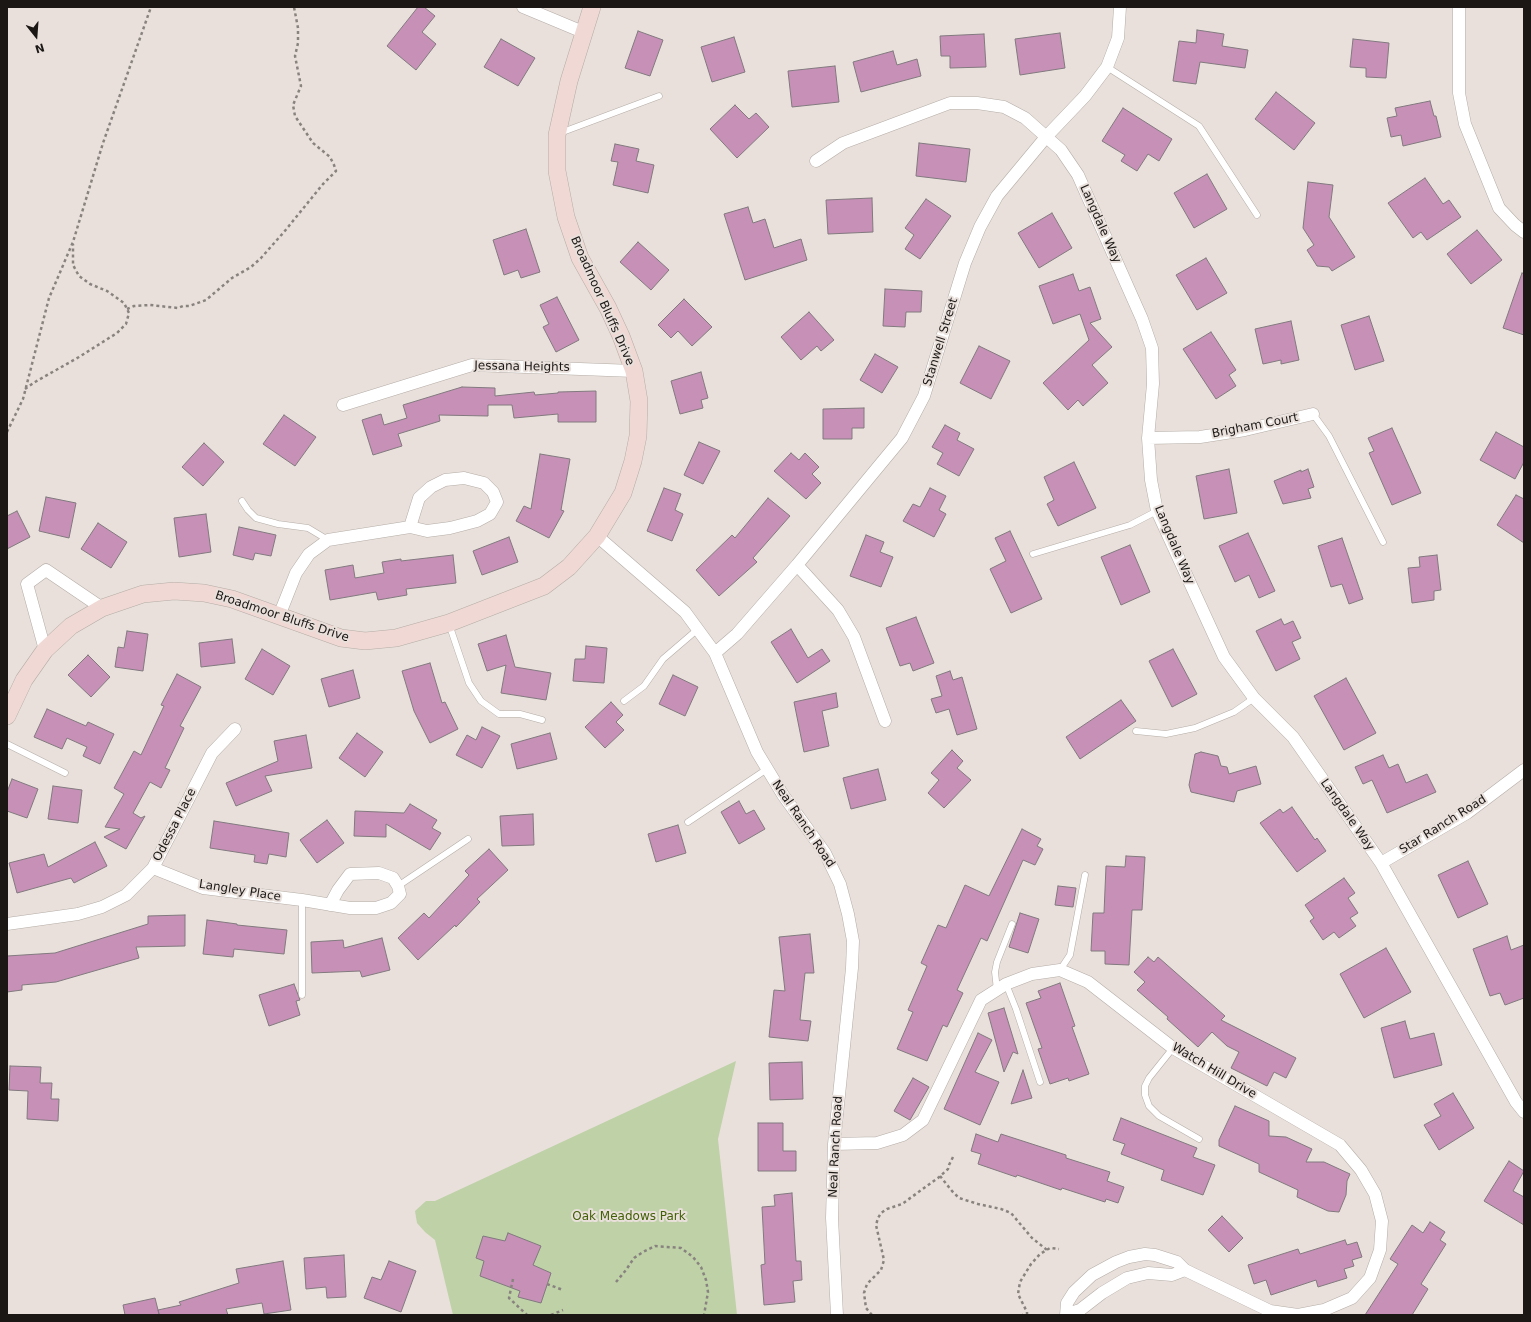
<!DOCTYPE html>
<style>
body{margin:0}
#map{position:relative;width:1531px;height:1322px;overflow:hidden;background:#e9e0db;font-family:"DejaVu Sans",sans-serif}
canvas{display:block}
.frame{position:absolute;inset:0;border:8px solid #1a1715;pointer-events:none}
.north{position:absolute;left:16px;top:16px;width:40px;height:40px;-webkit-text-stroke:3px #e9e0db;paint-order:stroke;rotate:163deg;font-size:11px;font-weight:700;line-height:16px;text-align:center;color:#1a1715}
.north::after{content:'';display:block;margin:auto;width:14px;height:18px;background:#1a1715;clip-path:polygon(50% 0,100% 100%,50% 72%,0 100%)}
</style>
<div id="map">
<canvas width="1531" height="1322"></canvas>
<div class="frame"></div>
<div class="north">N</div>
</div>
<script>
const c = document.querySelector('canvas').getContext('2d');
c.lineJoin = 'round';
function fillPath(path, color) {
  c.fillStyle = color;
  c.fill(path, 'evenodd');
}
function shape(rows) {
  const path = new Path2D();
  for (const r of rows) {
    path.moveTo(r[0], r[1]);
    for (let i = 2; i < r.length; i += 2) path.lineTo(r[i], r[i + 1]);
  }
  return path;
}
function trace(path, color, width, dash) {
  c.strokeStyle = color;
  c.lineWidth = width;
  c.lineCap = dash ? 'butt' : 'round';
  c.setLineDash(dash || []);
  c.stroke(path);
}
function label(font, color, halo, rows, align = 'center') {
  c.font = font + ' "DejaVu Sans",sans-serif';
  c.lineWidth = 4;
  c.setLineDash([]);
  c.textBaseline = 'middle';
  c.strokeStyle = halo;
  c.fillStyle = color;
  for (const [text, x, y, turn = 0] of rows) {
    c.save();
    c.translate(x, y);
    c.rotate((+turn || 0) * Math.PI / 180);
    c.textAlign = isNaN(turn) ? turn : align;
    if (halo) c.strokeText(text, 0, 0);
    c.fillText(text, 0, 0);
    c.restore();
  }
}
fillPath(shape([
 [736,1061,718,1139,737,1315,453,1315,435,1240,425,1232,417,1223,415,1211,426,1201,435,1201]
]), '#bed1a7');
const building = shape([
 [418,7,424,7,435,16,422,32,436,44,416,70,387,46,418,7],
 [1197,30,1224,34,1222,46,1248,50,1245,68,1200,62,1196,84,1173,81,1179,41,1196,43,1197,30],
 [638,31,663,40,650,76,625,68,638,31],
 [1060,33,1065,68,1020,75,1015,39,1060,33],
 [984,34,986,67,950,68,950,56,941,56,940,36,984,34],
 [734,37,745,72,712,82,701,47,734,37],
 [501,39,535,58,518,86,484,67,501,39],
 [1353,39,1389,43,1386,78,1366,77,1366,68,1350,67,1353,39],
 [893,51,897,65,917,59,921,76,861,92,853,62,893,51],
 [835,66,839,102,792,107,788,71,835,66],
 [1276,92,1315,123,1294,150,1255,119,1276,92],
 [1430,101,1434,116,1436,116,1441,137,1403,146,1401,135,1391,137,1387,118,1397,116,1395,108,1430,101],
 [735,105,749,119,756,113,769,127,737,158,710,129,735,105],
 [1123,108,1172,139,1159,161,1148,154,1137,171,1121,161,1125,155,1102,141,1123,108],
 [919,143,970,149,966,182,916,176,919,143],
 [615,144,639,149,636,161,654,165,648,193,613,185,618,162,611,161,615,144],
 [1207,174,1227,209,1194,228,1174,193,1207,174],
 [1425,178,1443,204,1449,200,1461,217,1427,240,1421,232,1413,238,1388,203,1425,178],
 [1308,182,1333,185,1329,217,1355,257,1332,271,1329,267,1317,266,1307,250,1314,245,1303,228,1308,182],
 [872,198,873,232,828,234,826,200,872,198],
 [926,199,951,216,920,259,905,249,914,235,905,228,926,199],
 [748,207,753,223,765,219,774,248,801,239,807,260,745,280,724,214,748,207],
 [1052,213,1072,248,1039,268,1018,233,1052,213],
 [526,229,540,272,521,278,518,270,504,275,493,240,526,229],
 [1477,230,1502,260,1471,284,1447,254,1477,230],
 [638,242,669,270,651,290,620,262,638,242],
 [1206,258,1227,293,1197,310,1176,275,1206,258],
 [1522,273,1524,274,1524,335,1503,328,1522,273],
 [1073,274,1079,291,1090,287,1101,319,1090,323,1112,347,1092,365,1108,383,1083,406,1078,400,1068,410,1043,383,1089,340,1080,314,1053,324,1039,286,1073,274],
 [885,289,922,291,921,312,906,312,905,327,883,326,885,289],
 [557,297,579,340,556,352,543,327,549,324,540,305,557,297],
 [684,299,712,327,692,346,678,331,671,338,658,325,684,299],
 [809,312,834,340,821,351,817,346,801,360,781,337,809,312],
 [1369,316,1384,361,1355,370,1341,325,1369,316],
 [1291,321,1299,360,1281,364,1281,360,1263,364,1255,329,1291,321],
 [1211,332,1236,370,1229,375,1236,386,1216,399,1183,349,1211,332],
 [979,346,1010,361,991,399,960,383,979,346],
 [875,354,898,367,882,393,860,380,875,354],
 [701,372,708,398,701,400,703,408,680,414,671,381,701,372],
 [462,387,495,388,495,396,534,392,535,395,558,393,558,392,596,391,596,422,558,422,558,414,514,418,512,405,488,405,488,416,439,415,440,421,398,434,402,446,373,455,362,420,381,414,384,425,407,418,403,405,462,387],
 [864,408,864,428,852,428,852,439,823,439,823,409,864,408],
 [284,415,316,437,295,466,263,444,284,415],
 [945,425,960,433,957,440,974,449,959,476,937,464,943,453,932,447,945,425],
 [1392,428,1421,493,1392,505,1369,453,1374,451,1368,438,1392,428],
 [1496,432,1524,447,1524,462,1515,479,1480,460,1496,432],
 [699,442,720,451,703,484,684,475,699,442],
 [204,443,224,462,203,486,182,467,204,443],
 [791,453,799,460,805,453,819,467,812,474,821,483,806,499,774,471,791,453],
 [540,454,570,459,561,510,564,511,549,538,516,521,524,506,531,509,540,454],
 [1074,462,1096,508,1058,526,1047,504,1054,500,1044,477,1074,462],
 [1229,469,1237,513,1204,519,1196,476,1229,469],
 [1308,469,1314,487,1308,489,1311,498,1283,504,1274,481,1301,470,1301,472,1308,469],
 [664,488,681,494,675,510,683,514,672,541,647,531,664,488],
 [930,488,946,496,939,510,946,514,934,537,903,521,913,504,920,507,930,488],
 [1516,495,1524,499,1524,543,1497,525,1516,495],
 [46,497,76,503,69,538,39,531,46,497],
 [768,498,790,516,753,558,757,562,719,596,696,570,732,535,735,538,768,498],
 [17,511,30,537,7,549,7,516,17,511],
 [206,514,211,552,179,557,174,518,206,514],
 [98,523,127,542,111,568,81,549,98,523],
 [239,527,276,535,271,556,255,553,253,560,233,555,239,527],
 [1010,531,1042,599,1011,613,990,569,1006,561,995,538,1010,531],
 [1248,533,1275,591,1259,598,1249,575,1235,582,1219,546,1248,533],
 [866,535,884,542,880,552,893,557,881,587,850,576,866,535],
 [509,537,518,562,482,575,473,551,509,537],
 [1342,538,1363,599,1349,604,1342,584,1331,587,1318,546,1342,538],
 [1130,545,1150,592,1121,605,1101,557,1130,545],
 [453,555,456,583,406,589,407,595,378,600,376,592,330,600,325,570,353,565,355,578,384,573,382,562,401,559,401,561,453,555],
 [1437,555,1441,590,1434,591,1434,600,1412,603,1408,568,1420,567,1419,557,1437,555],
 [916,617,934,663,913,671,910,663,900,666,886,628,916,617],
 [1281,619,1284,625,1293,621,1301,638,1292,642,1300,659,1276,671,1256,631,1281,619],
 [791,629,808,658,822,649,830,661,797,683,771,642,791,629],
 [127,631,148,634,143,671,115,667,118,647,124,648,127,631],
 [506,635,515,667,551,673,546,700,501,693,506,665,487,671,478,644,506,635],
 [232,639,235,663,201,667,199,643,232,639],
 [586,646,607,648,604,683,573,681,575,659,585,659,586,646],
 [262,649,290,666,273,695,245,679,262,649],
 [1173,649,1197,694,1172,707,1149,661,1173,649],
 [88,655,110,677,91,697,68,675,88,655],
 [430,663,442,703,445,702,458,729,430,743,414,711,402,671,430,663],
 [353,670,360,698,329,707,321,679,353,670],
 [950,671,953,680,962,677,977,729,957,735,949,709,936,713,931,699,942,696,936,676,950,671],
 [177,674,201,687,180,726,184,728,165,768,170,770,161,788,150,782,133,813,141,818,145,816,126,849,104,837,120,829,105,827,124,794,114,788,134,751,141,755,164,706,161,705,177,674],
 [673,675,698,687,685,716,659,704,673,675],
 [1346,678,1376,733,1344,750,1314,696,1346,678],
 [836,693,838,707,822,711,829,746,804,752,794,702,836,693],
 [1121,700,1136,721,1080,759,1066,737,1121,700],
 [611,702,623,715,616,722,624,730,605,748,585,727,611,702],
 [47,709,86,726,88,722,114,734,100,764,83,756,87,747,67,738,62,749,34,737,47,709],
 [482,727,500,736,482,768,456,755,467,735,476,740,482,727],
 [357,733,383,752,365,777,339,758,357,733],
 [550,733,557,759,517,769,511,744,550,733],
 [306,735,312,768,265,776,272,791,236,806,226,783,278,761,274,741,306,735],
 [952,750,963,761,957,768,971,780,944,808,928,793,939,780,931,773,952,750],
 [1201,752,1218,756,1221,766,1227,767,1229,774,1256,766,1261,784,1237,791,1234,802,1191,792,1189,785,1195,754,1201,752],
 [1383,755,1389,768,1398,764,1406,783,1427,774,1436,792,1387,813,1372,780,1363,784,1355,767,1383,755],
 [878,769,886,800,851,809,843,778,878,769],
 [12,779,38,789,27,818,7,811,7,792,12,779],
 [53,786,82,790,78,823,48,819,53,786],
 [739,801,746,814,754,810,765,829,739,844,721,812,739,801],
 [410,804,437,820,432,828,441,833,430,850,386,824,386,837,354,836,355,811,404,813,410,804],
 [1292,807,1315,840,1317,838,1326,851,1297,872,1260,823,1280,809,1283,813,1292,807],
 [533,814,534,845,502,846,500,816,533,814],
 [327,820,344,843,317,863,300,840,327,820],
 [214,821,289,833,286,857,269,854,267,864,254,862,255,855,210,848,214,821],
 [678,825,686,853,656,862,648,834,678,825],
 [1022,829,1041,839,1037,846,1043,849,1035,865,1023,860,987,941,981,938,957,990,963,993,947,1027,943,1025,927,1061,897,1049,913,1012,908,1010,927,966,921,963,938,925,946,928,965,885,989,896,1022,829],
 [95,842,107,866,74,883,71,878,17,893,9,863,44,854,48,867,95,842],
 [489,849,508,870,477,899,480,902,456,927,455,925,418,960,398,938,424,913,429,918,469,875,465,871,489,849],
 [1126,856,1145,857,1142,910,1132,910,1129,965,1105,964,1105,951,1091,951,1093,913,1104,913,1106,866,1125,867,1126,856],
 [1468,861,1488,904,1458,918,1438,875,1468,861],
 [1344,878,1355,893,1348,898,1358,913,1350,918,1356,926,1339,938,1334,932,1323,940,1310,921,1314,918,1305,905,1344,878],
 [1058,886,1076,888,1073,907,1055,905,1058,886],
 [1020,913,1039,919,1028,953,1009,947,1020,913],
 [185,915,185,946,136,947,139,958,56,982,22,985,22,990,7,992,7,956,55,953,148,924,148,916,185,915],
 [207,920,237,924,237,925,287,930,284,954,234,949,233,957,203,954,207,920],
 [810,934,814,973,805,973,800,1020,811,1021,808,1041,769,1037,774,990,785,991,779,937,810,934],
 [1507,936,1511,950,1524,945,1524,998,1505,1005,1500,993,1490,996,1473,949,1507,936],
 [382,938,390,970,362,977,360,971,312,973,311,942,343,940,344,948,382,938],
 [1386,948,1411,992,1364,1018,1340,974,1386,948],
 [1148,957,1154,962,1158,957,1225,1016,1221,1020,1296,1058,1286,1078,1274,1072,1267,1086,1231,1068,1239,1052,1227,1046,1212,1032,1198,1047,1167,1019,1168,1017,1137,990,1145,982,1134,972,1148,957],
 [1060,983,1075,1026,1072,1027,1089,1074,1069,1081,1068,1078,1050,1084,1038,1049,1042,1048,1026,1003,1041,998,1038,991,1060,983],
 [294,984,300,1000,296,1001,300,1015,269,1026,259,995,294,984],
 [1004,1008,1018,1054,1013,1052,1004,1072,988,1013,1004,1008],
 [1405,1021,1410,1039,1434,1033,1442,1065,1394,1078,1381,1028,1405,1021],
 [978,1033,992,1040,975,1072,999,1082,980,1125,944,1109,978,1033],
 [802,1062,803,1099,770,1100,769,1063,802,1062],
 [10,1066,41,1067,40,1083,52,1083,51,1099,59,1099,58,1121,27,1119,28,1091,9,1090,10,1066],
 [1023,1070,1032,1098,1011,1104,1023,1070],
 [913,1078,929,1087,910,1120,894,1111,913,1078],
 [1453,1093,1474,1128,1439,1150,1424,1125,1441,1116,1434,1104,1453,1093],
 [1235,1106,1269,1121,1269,1136,1286,1137,1312,1149,1306,1162,1324,1162,1350,1174,1347,1181,1346,1195,1339,1212,1328,1211,1297,1197,1298,1190,1259,1172,1259,1164,1219,1146,1219,1140,1235,1106],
 [1121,1118,1197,1148,1193,1157,1215,1165,1203,1195,1161,1180,1164,1170,1121,1154,1125,1144,1113,1140,1121,1118],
 [758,1123,783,1123,783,1151,796,1151,796,1171,758,1171,758,1123],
 [976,1134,998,1142,1001,1134,1066,1155,1066,1158,1110,1172,1107,1181,1124,1187,1118,1203,1106,1199,1105,1202,1062,1188,1061,1190,1017,1175,1016,1177,978,1164,981,1154,971,1151,976,1134],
 [1509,1161,1524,1171,1513,1191,1524,1197,1524,1225,1484,1201,1509,1161],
 [792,1193,796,1261,801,1261,802,1280,793,1281,795,1302,764,1305,761,1265,765,1264,762,1207,775,1206,774,1195,792,1193],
 [1222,1216,1243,1238,1229,1252,1208,1230,1222,1216],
 [1430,1222,1445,1232,1440,1240,1446,1244,1421,1284,1428,1289,1412,1315,1365,1315,1398,1264,1390,1259,1412,1225,1423,1233,1430,1222],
 [508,1233,541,1246,533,1265,551,1273,541,1303,518,1297,520,1291,480,1276,484,1261,476,1258,483,1236,505,1241,508,1233],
 [1345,1240,1347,1245,1357,1242,1362,1257,1352,1260,1354,1266,1344,1269,1347,1278,1318,1287,1316,1280,1271,1295,1266,1280,1254,1284,1248,1265,1298,1249,1300,1254,1345,1240],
 [344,1255,346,1297,327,1298,326,1287,306,1289,304,1258,344,1255],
 [283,1261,291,1310,264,1314,262,1303,226,1309,228,1315,125,1315,123,1305,155,1298,159,1314,158,1310,181,1305,179,1302,239,1283,236,1269,283,1261],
 [389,1261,416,1271,401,1312,364,1298,372,1277,381,1280,389,1261]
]);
fillPath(building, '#c791b7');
trace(building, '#81797e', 1);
const lane = shape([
 [1107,67,1199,126,1257,215],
 [560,133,659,96],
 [1313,414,1329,436,1383,542],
 [242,501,248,510,256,518,278,524,308,528,328,540],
 [1033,554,1130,525,1157,511],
 [449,624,469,683,481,701,499,714,520,714,542,720],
 [624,701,644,686,663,659,698,629],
 [1136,731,1166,734,1195,728,1234,712,1254,698],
 [7,744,65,773],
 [688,822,767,769],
 [398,886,468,839],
 [302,900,302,995],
 [1060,970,1070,955,1085,875],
 [1006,984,1016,1009,1040,1082],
 [997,990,995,972,997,962,1012,924],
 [1173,1048,1149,1078,1145,1086,1145,1095,1149,1106,1159,1116,1199,1139]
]);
const street = shape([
 [523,7,583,32],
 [1459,7,1459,93,1465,124,1499,208,1515,225,1524,232],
 [816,161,843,143,950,103,977,103,1004,107,1025,118,1061,150,1078,175,1142,319,1152,348,1153,384,1148,438,1151,480,1157,511,1224,657,1254,698,1293,737,1381,863,1516,1102,1524,1112],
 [343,405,472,365,634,371],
 [1148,438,1200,437,1245,430,1313,414],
 [464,478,484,483,493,492,497,502,490,514,477,521,450,528,427,531,410,527,419,498,431,487,445,480,464,478],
 [597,536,685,612,715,653,757,752,783,795,825,853,840,884,848,914,853,941,852,968,834,1144,832,1218,837,1315],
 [797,565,838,610,854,637,885,721],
 [279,616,296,573,309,554,328,540,410,527],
 [45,650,27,584,46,570,102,608],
 [715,653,737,634,797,565,902,438,924,396,965,263,980,227,997,196,1046,137,1085,96,1107,67,1118,38,1120,7],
 [1381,863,1467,813,1524,770],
 [153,868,203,888,302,900,350,908,376,908,391,903,400,894,398,886,393,878,379,873,350,874,338,890,330,905],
 [7,924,78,914,102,907,126,895,153,868,212,753,235,729],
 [834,1144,877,1143,903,1135,923,1120,981,1000,1006,984,1032,974,1060,970,1088,982,1173,1048,1340,1145,1361,1170,1375,1194,1382,1221,1380,1250,1370,1278,1352,1298,1324,1310,1298,1315,1270,1311,1185,1270,1177,1262,1155,1255,1145,1254,1129,1257,1116,1262,1092,1275,1074,1292,1067,1303,1066,1315],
 [1067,1314,1080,1310,1102,1293,1127,1278,1148,1273,1172,1275,1185,1270]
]);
const secondary = shape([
 [7,716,24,680,45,650,71,626,102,608,143,594,174,591,204,593,232,599,341,638,365,641,396,638,449,623,544,586,569,567,597,536,623,493,633,461,638,436,639,401,634,371,621,336,608,308,580,258,566,217,557,171,557,135,569,81,592,7]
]);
trace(lane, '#b4aca6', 7);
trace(street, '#b4aca6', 13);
trace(secondary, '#b4aca6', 18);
trace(shape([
 [127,309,134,306,150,305,178,308,183,306,189,306,206,300,232,278,251,267,261,258,284,232,323,184,336,171,334,165,330,157,313,143,295,116,293,105,301,86,295,56,298,43,298,28,294,7],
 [25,389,35,382,79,357,117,333,126,324,129,313,124,303,107,291,90,284,79,276,73,265,73,244],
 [7,432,23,399,49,298,73,242,103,143,151,7],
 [940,1176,952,1191,959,1198,978,1204,1001,1209,1011,1213,1032,1238,1047,1250],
 [513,1279,509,1298,527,1315],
 [616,1282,626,1270,634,1258,643,1252,655,1246,681,1248,693,1257,701,1267,706,1280,708,1292,704,1315],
 [547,1284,563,1290],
 [551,1315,563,1310],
 [872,1315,866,1308,864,1293,867,1284,881,1270,884,1260,876,1225,878,1218,881,1213,887,1209,902,1204,938,1178,948,1169,949,1165,954,1155],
 [1022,1315,1023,1315],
 [1027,1315,1027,1312,1018,1294,1020,1282,1031,1264,1040,1254,1050,1248,1059,1249]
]), '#89837f', 2.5, [3, 3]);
trace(lane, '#fff', 6);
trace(street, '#fff', 12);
trace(secondary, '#f0d8d4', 17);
label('12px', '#1a1715', '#e9e0db', [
 ["Langdale Way",1100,224,66],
 ["Broadmoor Bluffs Drive",602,301,66],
 ["Stanwell Street",941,342,-73],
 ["Jessana Heights",522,367,1],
 ["Brigham Court",1255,426,-11],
 ["Langdale Way",1174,545,67],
 ["Broadmoor Bluffs Drive",282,617,18],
 ["Langdale Way",1347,815,55],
 ["Neal Ranch Road",803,824,56],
 ["Odessa Place",175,825,-63],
 ["Star Ranch Road",1443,825,-32],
 ["Langley Place",240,891,9],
 ["Watch Hill Drive",1214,1071,31],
 ["Neal Ranch Road",836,1147,-87]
]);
label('12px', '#426006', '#e9e0db', [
 ["Oak Meadows Park",629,1217]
]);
</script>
